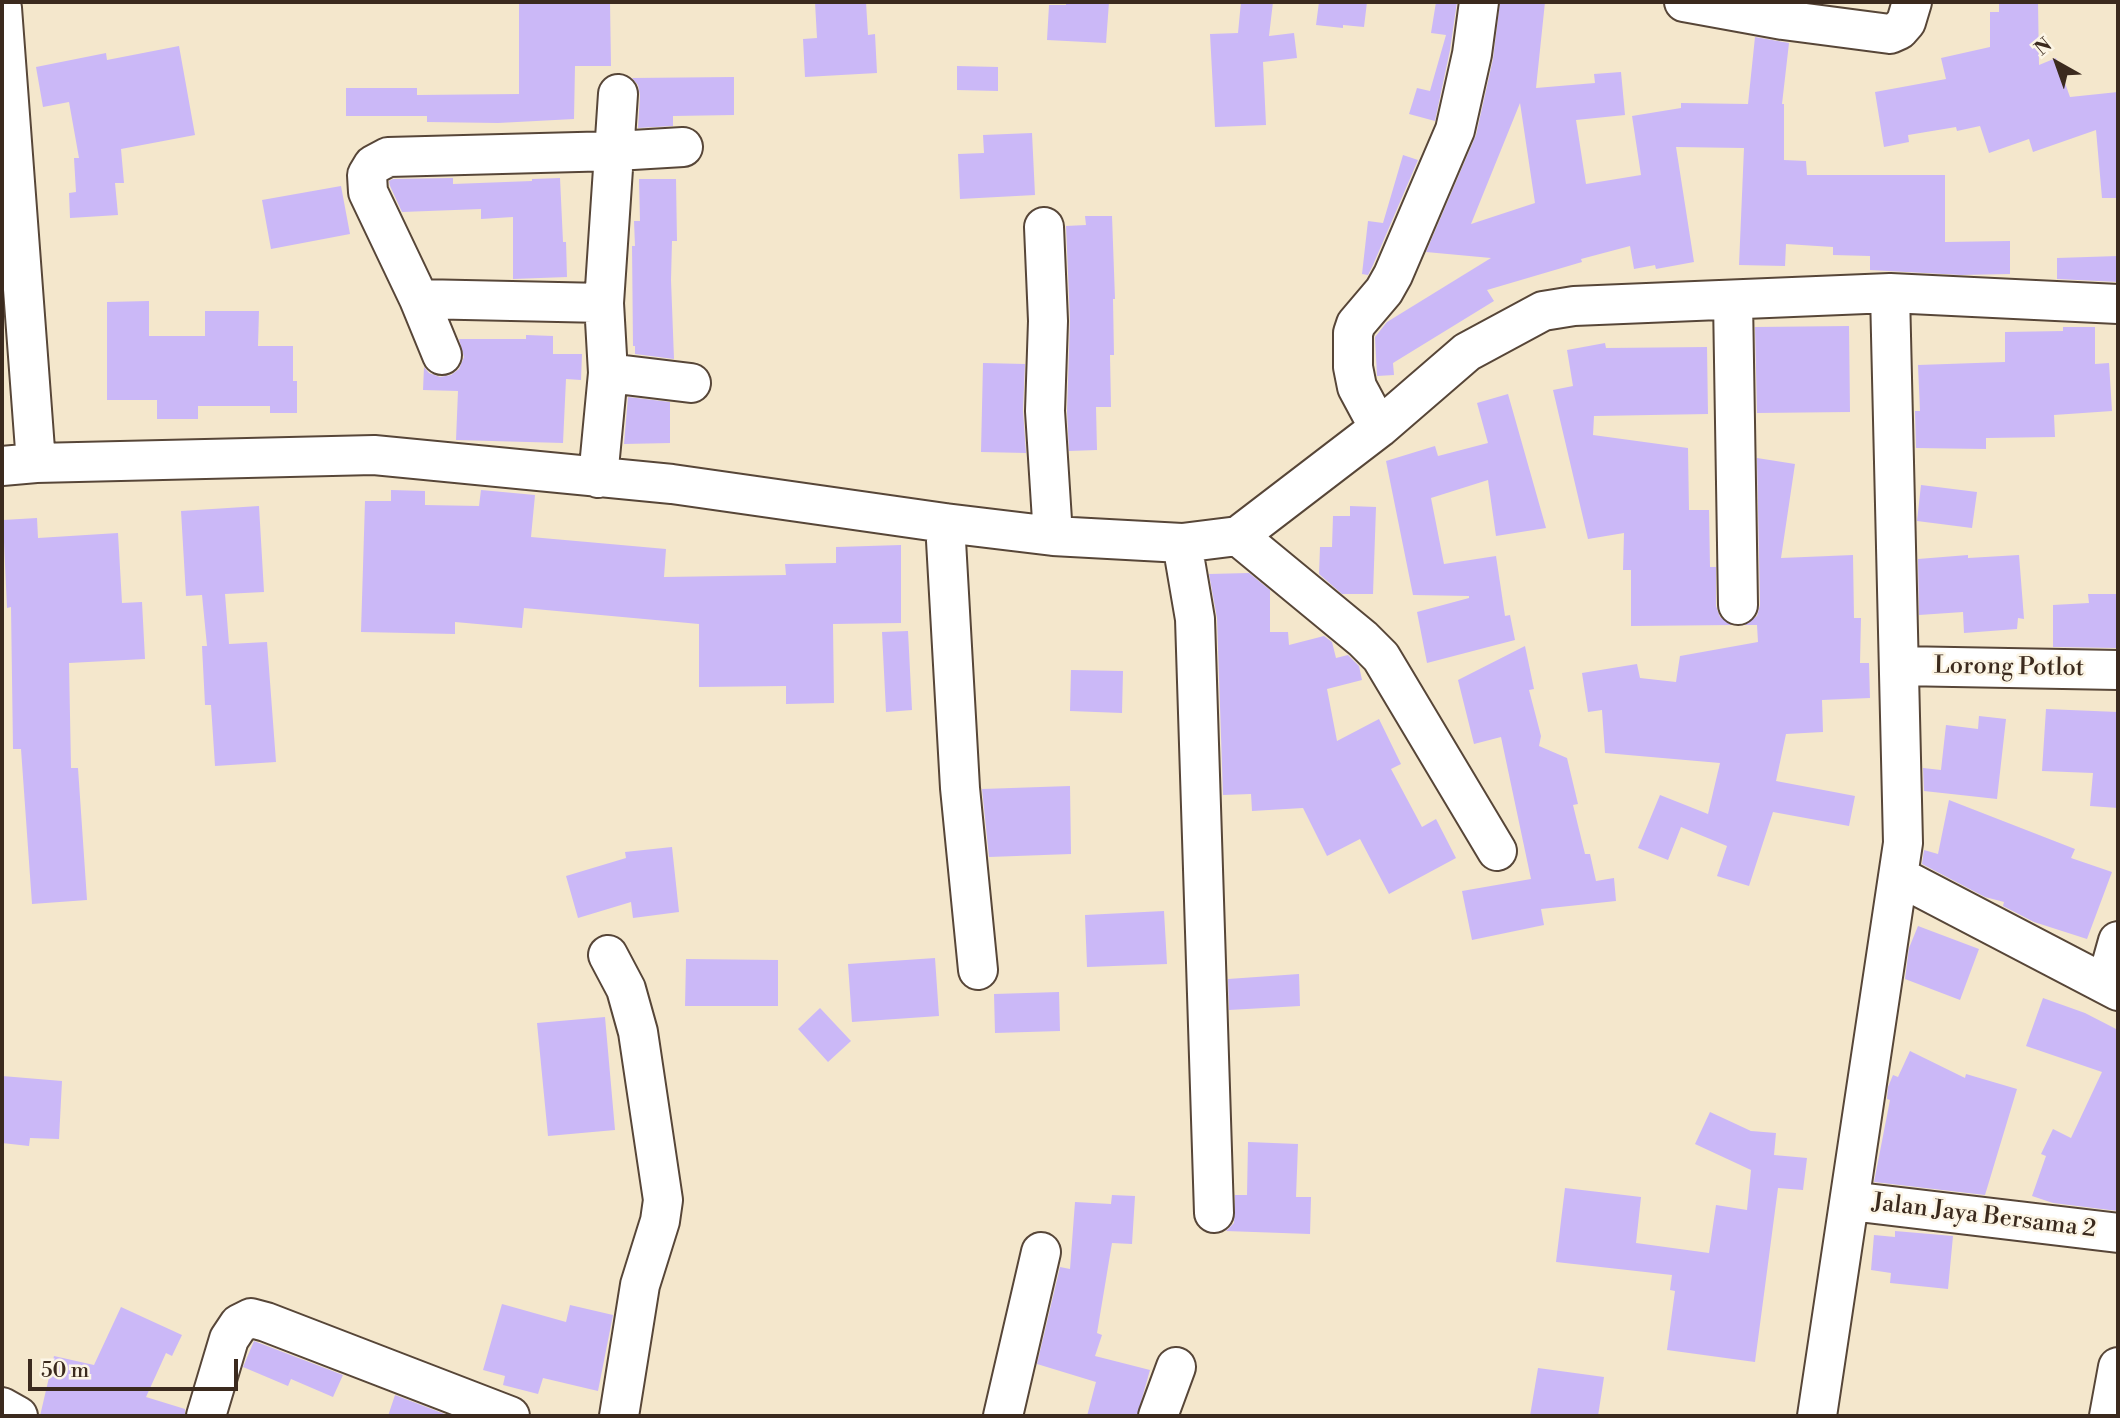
<!DOCTYPE html>
<style>
body{margin:0}
#map{position:relative;width:2120px;height:1418px;overflow:hidden;background:#f4e7cc;font-family:"Libre Bodoni",serif}
canvas{display:block}
.frame{position:absolute;inset:0;border:4px solid #3b2a1e;pointer-events:none}
.north{position:absolute;left:2022px;top:28px;width:70px;height:70px;-webkit-text-stroke:5px #fcf5e5;paint-order:stroke;rotate:320deg;font-size:19px;font-weight:700;line-height:28px;text-align:center;color:#3b2a1e}
.north::after{content:'';display:block;margin:auto;width:24px;height:32px;background:#3b2a1e;clip-path:polygon(50% 0,100% 100%,50% 72%,0 100%)}
.scale{position:absolute;left:28px;top:1359px;width:210px;height:32px;box-sizing:border-box;border:4px solid #3b2a1e;border-top:0;padding-left:9px;font-size:21px;line-height:24px;white-space:nowrap;color:#3b2a1e;-webkit-text-stroke:5px #fcf5e5;paint-order:stroke}
</style>
<div id="map">
<canvas width="2120" height="1418"></canvas>
<div class="frame"></div>
<div class="north">N</div>
<div class="scale">50 m</div>
</div>
<script>
const c = document.querySelector('canvas').getContext('2d');
c.lineJoin = 'round';
function fillPath(path, color) {
  c.fillStyle = color;
  c.fill(path, 'evenodd');
}
function shape(rows) {
  const path = new Path2D();
  for (const r of rows) {
    path.moveTo(r[0], r[1]);
    for (let i = 2; i < r.length; i += 2) path.lineTo(r[i], r[i + 1]);
  }
  return path;
}
function trace(path, color, width, dash) {
  c.strokeStyle = color;
  c.lineWidth = width;
  c.lineCap = dash ? 'butt' : 'round';
  c.setLineDash(dash || []);
  c.stroke(path);
}
function label(font, color, halo, rows, align = 'center') {
  c.font = font + ' "Libre Bodoni",serif';
  c.lineWidth = 5;
  c.setLineDash([]);
  c.textBaseline = 'middle';
  c.strokeStyle = halo;
  c.fillStyle = color;
  for (const [text, x, y, turn = 0] of rows) {
    c.save();
    c.translate(x, y);
    c.rotate((+turn || 0) * Math.PI / 180);
    c.textAlign = isNaN(turn) ? turn : align;
    if (halo) c.strokeText(text, 0, 0);
    c.fillText(text, 0, 0);
    c.restore();
  }
}
fillPath(shape([
 [519,2,610,2,611,66,575,66,574,119,498,123,427,122,427,116,346,116,346,88,417,88,417,95,519,94],
 [815,2,866,2,868,35,875,34,877,73,805,77,803,39,817,38],
 [1066,2,1109,2,1106,43,1047,40,1049,5,1066,5],
 [1241,2,1273,2,1269,36,1294,33,1297,58,1263,62,1266,125,1215,127,1210,34,1238,33],
 [1319,2,1367,2,1364,27,1343,25,1343,28,1316,25],
 [1436,2,1457,2,1450,50,1435,121,1409,114,1417,88,1430,91,1446,35,1431,33],
 [1500,2,1545,2,1536,88,1595,83,1594,74,1621,72,1625,115,1576,120,1586,184,1641,175,1632,116,1681,108,1681,103,1748,104,1755,37,1789,43,1782,104,1784,104,1784,160,1806,161,1807,175,1945,175,1945,242,2010,241,2010,274,1961,275,1870,270,1870,256,1833,255,1833,247,1786,244,1785,266,1739,265,1744,148,1676,147,1694,262,1656,269,1655,265,1634,269,1630,246,1581,259,1582,262,1487,290,1494,301,1393,363,1394,375,1377,376,1375,337,1387,322,1491,258,1426,252,1476,135,1493,59],
 [1520,103,1535,203,1471,224],
 [1999,2,2038,2,2039,65,2056,58,2070,97,2118,92,2118,198,2102,198,2096,130,2033,152,2029,139,1989,153,1980,126,1957,131,1956,127,1908,135,1909,142,1884,147,1875,92,1946,79,1941,58,1990,47,1990,12,1999,12],
 [179,46,195,135,121,149,124,183,115,183,118,215,70,218,69,193,76,192,74,158,79,158,69,102,43,107,36,67,106,53,107,60],
 [957,66,998,67,998,91,957,90],
 [734,77,734,115,673,116,673,126,638,128,640,95,638,85,632,78],
 [1032,133,1035,195,960,199,958,154,984,153,983,135],
 [1403,155,1418,160,1373,265,1368,275,1362,274,1368,221,1383,223],
 [453,178,453,184,532,181,532,179,560,178,563,242,566,242,567,277,513,279,513,217,481,219,481,209,402,212,390,186,389,181,393,179],
 [639,179,676,179,677,241,672,241,671,280,674,359,635,354,635,346,633,346,632,246,635,246,634,221,640,221],
 [341,186,350,234,271,249,262,200],
 [1085,216,1112,216,1115,299,1113,299,1114,355,1110,355,1111,407,1096,407,1097,450,1069,451,1067,411,1070,320,1066,226,1086,225],
 [2118,256,2118,282,2057,279,2057,258],
 [149,301,149,336,205,336,205,311,259,311,258,346,293,346,293,381,297,381,297,413,270,413,270,406,198,406,198,419,157,419,157,400,107,400,107,302],
 [1849,326,1850,412,1757,413,1755,327],
 [2063,327,2095,327,2095,364,2109,363,2112,411,2054,415,2055,437,1986,438,1986,449,1916,448,1915,411,1920,411,1918,365,2005,362,2005,332,2063,331],
 [526,335,553,336,553,354,582,354,581,380,566,379,563,443,456,440,458,391,423,390,424,367,429,373,440,377,451,375,459,369,464,357,459,339,526,339],
 [1605,343,1606,348,1707,347,1708,414,1594,416,1593,435,1688,448,1689,510,1709,510,1710,567,1716,567,1716,606,1720,617,1732,625,1631,626,1631,570,1623,570,1624,533,1588,539,1553,390,1573,386,1567,350],
 [983,363,1025,364,1023,410,1026,453,981,452],
 [1508,394,1546,528,1496,536,1488,480,1431,498,1444,564,1496,556,1505,616,1510,615,1515,640,1427,663,1417,612,1469,598,1469,596,1413,595,1386,461,1435,446,1438,456,1488,443,1477,403],
 [628,397,670,402,670,443,624,444],
 [1757,458,1795,464,1781,558,1853,555,1854,618,1861,618,1860,663,1869,663,1870,698,1822,700,1823,732,1786,734,1776,781,1855,796,1849,826,1773,812,1749,886,1717,876,1727,846,1681,827,1668,860,1638,848,1660,795,1708,814,1720,763,1605,753,1602,710,1588,712,1582,673,1637,664,1640,678,1676,682,1680,656,1758,642,1757,625,1744,625,1757,616,1760,605],
 [1921,485,1977,492,1972,528,1917,521],
 [391,490,425,491,425,505,479,506,481,490,535,495,531,537,666,549,664,577,786,575,785,564,836,563,836,547,901,545,901,623,833,624,834,703,786,704,786,686,699,687,699,624,524,608,522,628,455,622,455,634,361,632,365,501,391,501],
 [259,506,264,592,225,594,229,644,267,642,276,762,215,766,211,705,205,705,202,646,207,646,202,595,186,596,181,511],
 [1350,506,1376,507,1373,594,1342,594,1319,574,1320,547,1332,547,1333,516,1350,516],
 [37,518,38,538,118,533,122,603,142,602,145,659,69,663,71,768,78,768,87,900,32,904,21,749,13,749,11,607,7,608,3,520],
 [1968,555,1968,558,2019,555,2024,619,2018,618,2017,629,1964,633,1963,612,1919,615,1918,559],
 [1249,573,1270,590,1270,632,1288,632,1289,645,1324,636,1332,642,1336,658,1348,655,1359,666,1362,680,1327,689,1337,741,1379,719,1401,764,1391,769,1422,827,1436,819,1456,858,1389,894,1360,839,1327,856,1303,808,1252,811,1251,794,1223,795,1217,618,1209,574],
 [2088,594,2118,594,2118,648,2053,647,2053,605,2089,603],
 [908,631,912,710,886,712,882,632],
 [1525,646,1534,689,1529,690,1541,736,1539,746,1567,758,1578,804,1573,805,1585,854,1590,854,1596,881,1614,878,1616,901,1541,909,1544,925,1472,940,1462,891,1531,879,1501,737,1474,744,1458,680],
 [1071,670,1123,671,1122,713,1070,711],
 [2046,709,2118,712,2118,808,2090,806,2093,773,2042,771],
 [1979,716,2006,719,1997,799,1924,791,1923,768,1941,770,1946,725,1978,729],
 [1070,786,1071,854,989,857,982,789],
 [1949,800,2075,849,2071,858,2112,872,2087,939,2034,922,2003,906,2004,902,1985,897,1922,864,1924,850,1938,854],
 [672,847,679,912,633,918,631,902,578,918,566,876,626,858,625,852],
 [1164,911,1167,964,1087,967,1085,915],
 [1918,926,1979,949,1960,1000,1905,979,1909,948],
 [935,958,939,1016,852,1022,848,964],
 [686,959,778,960,778,1006,685,1006],
 [1299,974,1300,1006,1229,1010,1228,979],
 [1059,992,1060,1031,995,1033,994,994],
 [2043,998,2085,1013,2118,1030,2118,1211,2053,1203,2032,1196,2046,1156,2041,1154,2053,1129,2071,1138,2102,1072,2026,1046],
 [820,1008,851,1041,828,1062,798,1029],
 [605,1017,615,1130,548,1136,537,1023],
 [1910,1051,1965,1078,1966,1074,2017,1089,1985,1195,1874,1182,1890,1100,1887,1099,1888,1087,1893,1075,1898,1077],
 [2,1076,62,1081,59,1139,30,1138,29,1146,2,1143],
 [1710,1112,1751,1131,1776,1133,1774,1155,1807,1158,1803,1190,1778,1188,1755,1362,1667,1350,1675,1291,1670,1290,1672,1275,1556,1262,1565,1188,1641,1197,1636,1243,1709,1253,1716,1205,1747,1210,1751,1170,1695,1144],
 [1248,1142,1298,1144,1296,1197,1311,1197,1310,1234,1226,1231,1234,1223,1235,1195,1247,1195],
 [1112,1195,1135,1196,1132,1244,1112,1243,1097,1333,1102,1335,1095,1356,1150,1370,1137,1416,1087,1416,1096,1382,1037,1364,1060,1267,1070,1269,1075,1202,1111,1204],
 [1895,1231,1953,1236,1948,1289,1890,1283,1891,1273,1871,1270,1874,1235,1895,1237],
 [502,1304,566,1322,570,1305,613,1315,598,1391,543,1378,538,1394,503,1385,505,1376,483,1370],
 [121,1307,182,1335,172,1356,166,1353,146,1397,185,1409,185,1416,40,1416,54,1356,94,1365],
 [254,1341,343,1375,333,1397,291,1379,288,1386,243,1367],
 [1538,1368,1604,1377,1598,1416,1530,1416],
 [395,1395,450,1416,388,1416]
]), '#cbb8f7');
const minor = shape([
 [1684,2,1783,20,1890,34,1899,30,1906,22,1912,2],
 [2,8,36,463],
 [1044,227,1048,321,1045,411,1053,536],
 [419,299,604,303],
 [1733,300,1738,605],
 [442,355,419,299,368,192,367,175,373,165,388,157,616,151,683,147],
 [608,373,691,383],
 [1379,428,1357,387,1353,367,1353,333,1356,324,1384,291,1393,275,1455,130,1472,54,1479,2],
 [2,466,36,463,374,455,672,484,945,523,1053,536,1182,543,1238,536,1379,428,1467,352,1543,311,1574,306,1890,293,2118,304],
 [598,478,608,373,604,303,618,94],
 [945,523,960,788,978,970],
 [1238,536,1363,639,1381,657,1497,851],
 [1182,543,1195,619,1214,1213],
 [1899,666,2118,670],
 [1898,876,2118,991],
 [608,955,626,989,638,1032,663,1200,660,1221,640,1285,619,1416],
 [2106,984,2118,941],
 [1850,1201,2118,1233],
 [2,1407,18,1416],
 [206,1416,229,1339,239,1324,251,1318,266,1322,510,1416],
 [1003,1416,1041,1252],
 [1158,1416,1176,1367],
 [1817,1416,1903,843,1890,293],
 [2109,1416,2118,1367]
]);
trace(minor, '#574638', 42);
trace(minor, '#fff', 38);
label('24px', '#3b2a1e', '#fcf5e5', [
 ["Lorong Potlot",2009,668,1],
 ["Jalan Jaya Bersama 2",1984,1217,7]
]);
</script>
